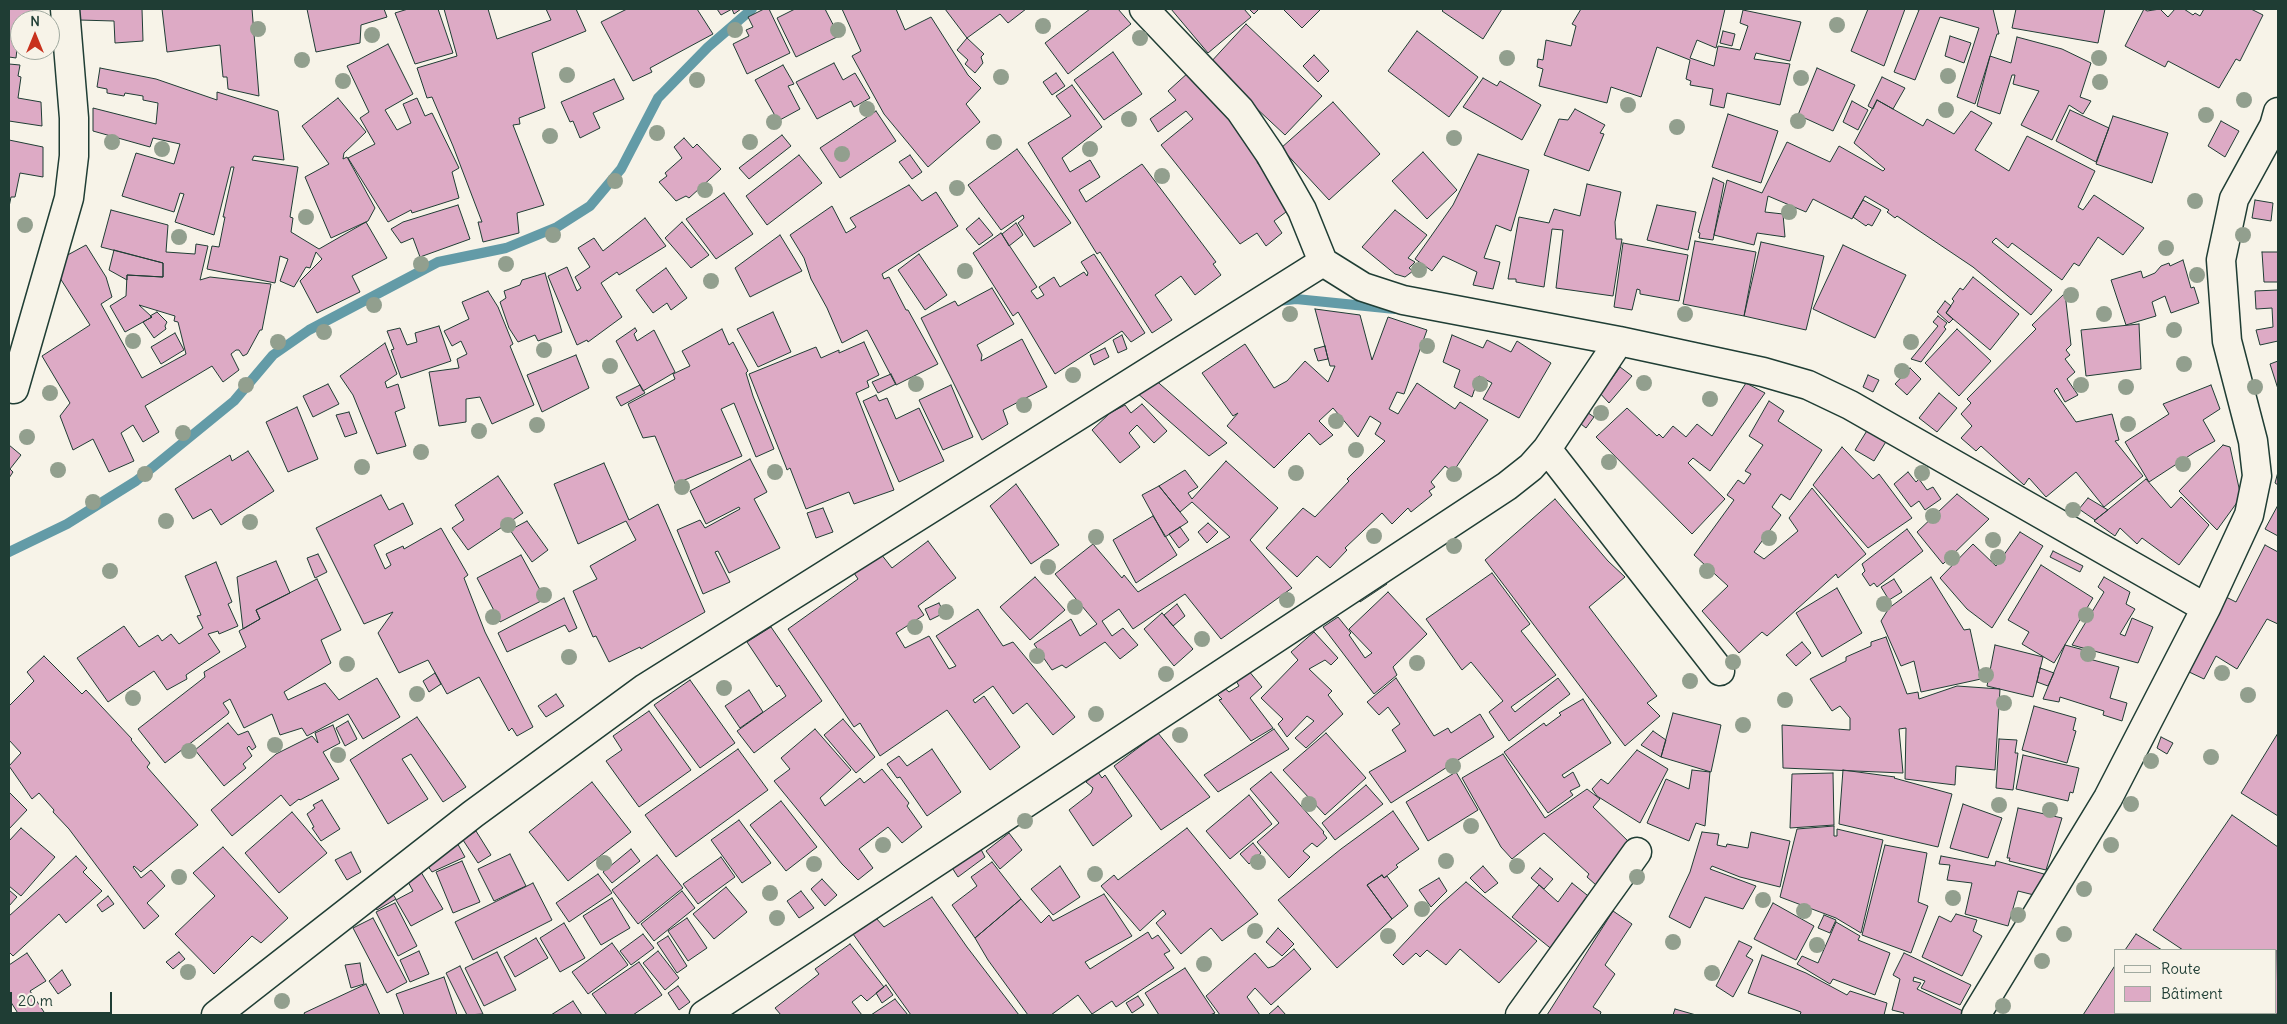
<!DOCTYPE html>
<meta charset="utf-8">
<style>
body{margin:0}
#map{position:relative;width:2287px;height:1024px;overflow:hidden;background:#f7f3e8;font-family:Delius,sans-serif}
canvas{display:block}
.frame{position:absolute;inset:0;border:10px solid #1f3d34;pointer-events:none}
.legend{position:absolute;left:2114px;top:949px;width:162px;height:65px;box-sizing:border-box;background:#f7f3e8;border:1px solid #a1aaa0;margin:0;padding:6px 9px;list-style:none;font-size:15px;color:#1f3d34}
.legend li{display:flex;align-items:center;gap:10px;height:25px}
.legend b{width:25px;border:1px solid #a1aaa0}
.north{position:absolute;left:10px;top:10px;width:50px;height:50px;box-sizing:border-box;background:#f7f3e8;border:1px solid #a1aaa0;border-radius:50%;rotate:0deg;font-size:14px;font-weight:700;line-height:20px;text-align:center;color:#1f3d34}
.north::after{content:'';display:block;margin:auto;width:18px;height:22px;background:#c8321e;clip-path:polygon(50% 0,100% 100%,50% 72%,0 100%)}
.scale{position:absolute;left:10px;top:992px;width:102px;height:22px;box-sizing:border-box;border:2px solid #1f3d34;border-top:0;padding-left:6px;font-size:15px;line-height:18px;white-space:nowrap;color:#1f3d34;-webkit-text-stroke:4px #f7f3e8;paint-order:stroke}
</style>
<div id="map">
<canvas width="2287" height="1024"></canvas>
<div class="frame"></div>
<ul class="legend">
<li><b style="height:6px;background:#f7f3e8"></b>Route</li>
<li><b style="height:14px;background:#ddaac5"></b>Bâtiment</li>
</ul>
<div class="north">N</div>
<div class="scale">20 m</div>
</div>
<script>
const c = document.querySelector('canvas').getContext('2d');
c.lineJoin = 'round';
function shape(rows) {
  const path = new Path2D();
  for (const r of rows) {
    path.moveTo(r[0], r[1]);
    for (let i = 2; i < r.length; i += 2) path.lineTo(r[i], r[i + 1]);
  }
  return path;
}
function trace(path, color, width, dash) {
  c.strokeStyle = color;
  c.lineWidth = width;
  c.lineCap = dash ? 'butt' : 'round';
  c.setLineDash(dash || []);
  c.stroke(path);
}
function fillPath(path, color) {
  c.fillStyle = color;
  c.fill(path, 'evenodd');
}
trace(shape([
 [1278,301,1296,299,1395,309],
 [9,552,67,524,136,481,234,401,273,355,309,330,438,262,506,248,557,227,590,206,621,169,658,98,708,47,752,9]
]), '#639ba7', 10);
const building = shape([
 [9,9,33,9,32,20,20,20,20,41,18,40,16,58,9,57,9,9],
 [78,9,142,9,143,41,115,43,114,21,79,20,78,9],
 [162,9,252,9,259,96,228,89,227,77,223,77,220,45,167,52,162,9],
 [307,9,384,9,387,17,361,25,360,43,316,52,307,9],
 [408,9,438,9,453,53,415,64,395,13,408,9],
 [444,9,488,9,497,39,551,20,546,9,576,9,586,31,532,53,545,108,519,118,520,124,513,125,544,205,517,213,519,233,483,242,478,222,482,222,453,146,432,97,427,98,417,68,457,56,444,9],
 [627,9,697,9,713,34,650,68,652,72,633,81,601,22,627,9],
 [717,9,741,9,734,14,732,9,721,15,717,9],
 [764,9,769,9,790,53,747,74,733,44,749,36,746,30,753,27,748,17,764,9],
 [795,9,825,9,839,36,796,57,777,18,795,9],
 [842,9,896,9,905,30,931,17,968,75,981,88,966,104,980,122,928,167,884,114,852,56,861,51,842,9],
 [945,9,1026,9,1008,23,1000,14,967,38,945,9],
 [1090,9,1118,9,1131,24,1068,74,1045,43,1090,9],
 [1171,9,1244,9,1251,17,1208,53,1171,9],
 [1249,9,1259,9,1254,14,1249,9],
 [1283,9,1321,9,1302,28,1283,9],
 [1444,9,1502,9,1483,39,1442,11,1444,9],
 [1581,9,1725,9,1716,48,1697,40,1690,58,1714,66,1718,46,1740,50,1748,26,1740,23,1743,10,1801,22,1790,61,1756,53,1754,59,1790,64,1780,105,1727,93,1724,108,1710,105,1713,89,1690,85,1691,81,1686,79,1690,60,1657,47,1641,97,1611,87,1607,103,1539,86,1543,69,1537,67,1538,59,1543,60,1546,40,1571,46,1576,26,1572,24,1581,9],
 [1868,9,1905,9,1884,66,1851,51,1868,9],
 [1915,9,1993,9,1999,34,1997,34,1975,104,1957,97,1979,28,1940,17,1915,80,1894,72,1919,10,1915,9],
 [2016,9,2105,9,2098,43,2012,28,2016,9],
 [2144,9,2147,11,2160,9,2168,17,2175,9,2184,9,2193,15,2195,13,2200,16,2204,9,2251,9,2263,15,2240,61,2236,59,2219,88,2168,61,2165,67,2125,46,2144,9],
 [1246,24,1322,96,1285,135,1209,64,1246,24],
 [1417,31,1478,77,1449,117,1388,71,1417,31],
 [1723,31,1735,34,1732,46,1720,43,1723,31],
 [1950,36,1971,43,1964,63,1945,56,1950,36],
 [2017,37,2062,49,2091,63,2080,97,2091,101,2083,114,2069,105,2052,140,2021,125,2039,91,2013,84,2015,75,2012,75,2000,114,1977,106,1990,56,2011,63,2017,37],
 [967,38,984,54,981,57,983,63,975,73,965,64,968,60,957,50,967,38],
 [388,44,413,94,385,110,397,130,411,123,403,104,417,98,425,116,432,113,459,168,452,172,459,198,412,213,411,210,388,222,348,158,375,144,360,118,369,112,347,66,388,44],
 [1113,52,1142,94,1104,120,1074,80,1113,52],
 [1314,55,1329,71,1318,82,1303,66,1314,55],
 [834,63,843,80,855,73,870,98,854,107,851,101,817,119,796,82,834,63],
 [9,64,20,65,18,76,21,77,18,98,41,102,42,126,9,121,9,64],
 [783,65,794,84,788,86,800,109,778,121,755,80,783,65],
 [100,68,156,79,217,100,217,92,278,111,284,160,254,156,252,160,298,167,290,217,293,218,291,232,319,249,366,222,387,258,352,276,360,292,317,313,300,281,322,259,316,252,310,268,306,267,294,287,280,281,288,259,280,256,275,283,207,269,212,246,219,247,225,217,223,217,234,167,231,167,214,235,175,222,184,194,180,193,174,212,122,196,136,153,174,164,180,144,153,138,150,147,93,131,93,108,156,124,158,103,143,100,143,96,125,93,124,96,107,93,107,89,97,87,100,68],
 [1817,68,1855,85,1833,131,1798,115,1817,68],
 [1189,72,1248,142,1259,159,1257,162,1290,209,1274,221,1282,233,1266,246,1257,233,1240,244,1161,145,1193,119,1186,111,1158,132,1150,119,1176,100,1168,91,1189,72],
 [1056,73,1065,86,1052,95,1043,82,1056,73],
 [1882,77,1905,88,1893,109,1877,100,1873,109,1868,106,1882,77],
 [1483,78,1497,86,1500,81,1541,105,1522,140,1463,107,1483,78],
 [614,79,624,99,593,113,600,128,580,138,573,121,570,122,561,102,614,79],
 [1072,85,1102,127,1062,158,1070,172,1090,160,1100,177,1079,190,1086,202,1142,164,1216,262,1213,264,1221,275,1195,295,1181,276,1155,295,1172,320,1152,333,1100,252,1097,254,1028,143,1071,116,1056,96,1072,85],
 [338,98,366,132,344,153,343,159,347,157,375,208,368,221,331,238,305,177,329,164,302,126,338,98],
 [1877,100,1923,126,1927,119,1954,134,1971,111,1992,123,1975,150,2009,171,2027,136,2095,171,2078,207,2083,210,2094,195,2144,228,2123,255,2098,237,2079,266,2074,263,2062,280,2012,243,2008,248,1996,238,1992,242,2052,290,2031,315,1973,267,1897,216,1895,218,1887,212,1889,210,1865,196,1852,219,1813,199,1806,212,1768,196,1765,212,1783,214,1785,237,1757,233,1754,245,1714,235,1727,180,1762,193,1787,142,1830,162,1839,146,1883,171,1885,169,1854,143,1877,100],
 [1852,101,1868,110,1858,130,1843,122,1852,101],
 [1333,102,1380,154,1329,200,1281,148,1333,102],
 [1575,109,1605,125,1600,133,1604,134,1589,171,1544,155,1559,119,1568,120,1575,109],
 [2070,110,2109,128,2096,162,2056,141,2070,110],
 [876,111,896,141,840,178,820,148,876,111],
 [1728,114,1778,131,1761,183,1712,167,1728,114],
 [2113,116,2168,133,2152,183,2096,164,2113,116],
 [2221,121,2239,131,2225,157,2208,146,2221,121],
 [782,135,791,146,749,179,739,168,782,135],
 [684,138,693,148,697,144,721,169,689,198,686,196,676,201,659,182,667,176,665,173,682,158,674,147,684,138],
 [9,140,43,147,43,177,20,173,15,197,11,197,9,207,9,140],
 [1017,149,1071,223,1034,247,1018,223,1024,218,1023,215,1001,230,968,185,1017,149],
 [1423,152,1457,190,1427,219,1392,181,1423,152],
 [1478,154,1529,170,1511,231,1496,225,1484,258,1500,262,1493,289,1473,285,1477,272,1443,256,1432,271,1415,259,1453,205,1478,154],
 [799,155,822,183,767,225,746,196,799,155],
 [910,155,922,172,912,179,899,162,910,155],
 [1713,178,1724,183,1713,240,1699,238,1700,233,1698,232,1713,178],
 [1587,184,1621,192,1615,222,1616,239,1622,239,1613,296,1556,288,1563,230,1552,229,1544,287,1516,282,1516,279,1508,279,1519,217,1549,223,1554,209,1580,216,1587,184],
 [909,185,922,201,936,192,958,226,882,274,884,279,889,277,906,310,908,310,938,364,896,385,867,330,842,343,827,308,811,279,804,258,790,235,832,206,846,233,856,227,850,218,909,185],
 [724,193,753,234,716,259,686,219,724,193],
 [1863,200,1881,210,1872,226,1868,224,1866,226,1853,217,1863,200],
 [2255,200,2273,203,2271,221,2252,218,2255,200],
 [458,205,470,239,420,257,413,238,401,243,391,229,403,222,458,205],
 [1657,205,1696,212,1688,250,1647,240,1657,205],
 [111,210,168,225,166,252,195,254,196,244,208,246,200,280,210,277,271,284,262,330,260,330,247,354,243,356,239,350,236,350,231,354,239,370,223,382,212,366,145,406,159,432,143,442,133,425,121,433,134,461,109,472,93,439,73,450,60,416,70,403,42,356,90,325,51,264,86,245,106,277,112,297,101,304,142,378,186,354,178,322,174,321,175,316,139,305,152,317,125,332,110,306,126,296,127,275,163,277,163,263,101,247,111,210],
 [1395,210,1427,235,1408,258,1415,262,1409,268,1413,271,1405,277,1395,274,1362,247,1395,210],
 [645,218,666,246,619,275,617,272,601,283,622,317,588,342,587,340,577,345,548,276,567,267,577,291,581,288,575,277,590,267,578,248,594,238,603,251,645,218],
 [979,218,993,235,979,245,966,229,979,218],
 [682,222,709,255,691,268,665,238,682,222],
 [1016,223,1023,235,1009,246,1002,234,1016,223],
 [1001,233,1037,287,1031,291,1037,299,1044,295,1039,287,1054,277,1060,287,1084,272,1087,276,1088,273,1081,262,1094,254,1145,333,1131,342,1122,331,1055,374,1018,312,1013,316,973,253,1001,233],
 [780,235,802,271,750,297,735,268,780,235],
 [1695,241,1756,252,1744,316,1683,304,1695,241],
 [1761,242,1824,256,1806,330,1744,316,1761,242],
 [1623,243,1688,255,1679,301,1640,294,1640,290,1637,289,1632,310,1614,307,1623,243],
 [1843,245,1906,275,1875,338,1813,309,1843,245],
 [114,250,163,263,163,277,127,275,127,280,109,270,114,250],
 [2262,252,2278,252,2278,282,2264,282,2262,252],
 [919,254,947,295,925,310,898,270,919,254],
 [2183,260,2191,288,2194,287,2199,303,2171,313,2165,296,2152,302,2156,316,2126,325,2111,280,2141,271,2143,278,2155,273,2161,266,2169,263,2170,266,2183,260],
 [666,268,687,298,671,310,667,303,653,313,636,290,666,268],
 [545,273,562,332,538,341,535,335,518,342,509,328,500,302,506,298,504,291,520,285,522,280,545,273],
 [1973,277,2019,314,1990,350,1946,313,1954,301,1952,299,1960,288,1963,290,1973,277],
 [992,288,1014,324,977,345,982,355,981,361,1022,339,1047,387,1003,410,1008,424,982,440,921,318,955,301,958,306,992,288],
 [2278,290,2278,341,2260,345,2256,330,2273,327,2272,308,2256,309,2255,291,2278,290],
 [488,291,498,307,513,344,510,346,534,405,492,424,480,397,466,399,466,422,439,426,429,372,459,368,457,359,467,354,461,341,452,346,444,331,469,319,462,302,488,291],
 [2065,293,2071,345,2066,350,2070,355,2065,359,2075,372,2067,379,2078,395,2065,402,2057,388,2054,391,2076,422,2112,414,2119,440,2115,441,2143,476,2104,507,2076,472,2046,497,2029,478,2024,485,1981,446,1976,451,1961,438,1972,426,1961,414,1971,403,1967,399,2036,329,2032,325,2065,293],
 [1945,301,1951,306,1946,313,1953,319,1949,323,1937,312,1945,301],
 [1315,309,1360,315,1372,360,1388,317,1427,330,1404,394,1397,392,1389,409,1398,414,1417,383,1455,409,1460,402,1488,420,1453,472,1445,466,1431,482,1435,487,1429,491,1432,495,1411,512,1408,508,1392,524,1382,513,1345,548,1347,550,1330,568,1317,556,1297,577,1266,548,1303,508,1315,517,1349,481,1347,479,1385,441,1375,434,1381,423,1370,416,1358,437,1333,408,1319,421,1333,435,1320,445,1309,433,1274,468,1227,426,1238,413,1233,416,1202,373,1245,344,1274,388,1287,381,1305,361,1328,382,1335,366,1330,366,1315,309],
 [157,312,167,322,165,326,166,329,154,338,143,322,152,317,150,316,157,312],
 [773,312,791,352,758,367,737,329,773,312],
 [1938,316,1947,323,1944,327,1946,329,1921,362,1911,359,1938,326,1933,322,1938,316],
 [2139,324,2141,369,2086,376,2081,330,2139,324],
 [439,326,451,361,401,378,391,350,394,349,387,331,400,328,407,345,417,342,415,333,439,326],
 [635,328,637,331,634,334,637,341,654,330,675,372,643,391,616,341,635,328],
 [722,329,729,345,733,342,748,371,746,373,753,396,774,449,756,457,734,403,721,409,742,456,675,484,655,436,643,438,628,404,675,379,673,374,690,366,682,351,722,329],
 [1957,329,1991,361,1959,396,1925,363,1957,329],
 [175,333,184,350,161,364,151,347,175,333],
 [1122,335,1127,349,1118,353,1113,340,1122,335],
 [1452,335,1483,348,1487,340,1511,352,1517,341,1551,363,1519,418,1483,399,1492,383,1479,376,1472,397,1454,387,1460,370,1443,362,1452,335],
 [864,342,879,375,867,381,869,387,856,393,894,490,854,504,849,492,806,509,790,468,787,470,786,467,749,374,816,347,821,358,839,350,839,353,864,342],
 [385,343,397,374,385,382,387,388,398,384,405,408,395,412,406,446,377,454,353,395,340,376,385,343],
 [1325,346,1328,359,1318,361,1314,349,1325,346],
 [1105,348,1109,357,1094,365,1090,355,1105,348],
 [576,355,589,388,542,412,527,375,576,355],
 [2278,361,2278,389,2270,364,2278,361],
 [1620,367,1632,376,1609,403,1598,391,1610,381,1620,367],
 [1910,368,1921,379,1907,395,1895,384,1910,368],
 [891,374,896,384,878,393,872,382,891,374],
 [1868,375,1879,380,1873,392,1863,387,1868,375],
 [1152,377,1227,443,1209,456,1136,392,1152,377],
 [1746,383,1765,393,1710,471,1693,458,1688,463,1725,499,1692,534,1596,437,1627,408,1657,436,1659,434,1663,438,1673,426,1686,437,1697,424,1712,436,1746,383],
 [328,384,339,404,313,417,303,396,328,384],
 [640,385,645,393,621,406,616,397,640,385],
 [951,385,973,437,943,450,919,400,951,385],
 [2211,385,2220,409,2203,420,2215,441,2195,452,2149,482,2125,442,2169,414,2163,404,2211,385],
 [1939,393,1957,408,1937,432,1919,418,1939,393],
 [876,395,879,401,887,398,896,419,919,408,944,461,899,482,863,401,876,395],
 [1769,401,1784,411,1778,421,1822,450,1790,500,1781,494,1772,507,1781,515,1754,552,1764,559,1798,531,1789,518,1812,488,1866,554,1838,578,1836,574,1767,636,1762,632,1739,653,1702,611,1728,586,1694,555,1734,500,1727,495,1738,480,1744,484,1751,474,1745,471,1763,445,1749,436,1769,401],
 [1142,404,1167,431,1154,443,1137,425,1129,433,1140,447,1120,463,1092,430,1110,413,1125,405,1131,413,1142,404],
 [297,407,318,459,288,472,266,422,297,407],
 [1584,410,1594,417,1586,428,1576,420,1584,410],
 [349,412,357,433,345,437,336,415,349,412],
 [1868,429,1887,440,1874,461,1855,450,1868,429],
 [9,445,21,455,10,469,13,472,9,478,9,445],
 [2223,445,2230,447,2241,497,2217,530,2179,491,2223,445],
 [1842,447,1873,479,1879,474,1912,518,1868,548,1813,485,1842,447],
 [248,451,274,491,221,525,211,509,193,519,175,489,230,455,232,461,248,451],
 [750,459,767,492,754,499,780,548,729,573,718,551,715,552,730,582,703,594,677,530,700,520,705,528,740,509,739,507,706,524,690,491,750,459],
 [1226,461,1278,508,1250,540,1292,588,1221,639,1185,594,1133,629,1119,609,1102,621,1112,636,1123,628,1138,645,1120,659,1105,642,1066,668,1062,665,1052,670,1034,644,1071,619,1080,636,1097,624,1055,574,1093,544,1122,578,1124,575,1138,592,1230,537,1192,502,1180,512,1159,486,1185,470,1198,487,1188,493,1192,499,1226,461],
 [604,463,629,520,658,504,705,612,641,649,640,647,609,662,596,636,593,637,573,591,597,579,590,566,636,540,626,521,578,544,554,484,604,463],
 [1908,472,1916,482,1919,479,1927,490,1933,487,1941,499,1925,510,1919,501,1911,507,1894,484,1908,472],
 [2278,472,2278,485,2275,483,2278,472],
 [498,476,523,513,468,550,452,528,464,520,455,505,498,476],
 [2146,479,2171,508,2181,497,2209,525,2179,565,2142,538,2137,544,2120,528,2115,536,2094,521,2146,479],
 [1016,484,1059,545,1031,564,990,506,1016,484],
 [1159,486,1188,522,1165,537,1142,495,1159,486],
 [1957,494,1989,519,1943,564,1917,532,1957,494],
 [381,495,389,510,403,503,413,524,374,545,385,569,391,565,386,554,403,546,404,549,441,528,468,575,464,578,485,632,533,727,517,736,512,728,509,731,479,677,447,694,428,660,399,673,378,633,393,612,364,624,316,528,381,495],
 [2088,498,2108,510,2095,520,2079,509,2088,498],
 [1555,499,1608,561,1625,577,1589,607,1657,696,1647,703,1660,716,1625,746,1485,560,1555,499],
 [2278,505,2278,536,2265,529,2278,505],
 [823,508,833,532,816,538,807,513,823,508],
 [1153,516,1177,555,1136,583,1113,540,1153,516],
 [527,521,548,550,532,562,510,530,527,521],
 [1208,523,1218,532,1207,543,1198,532,1208,523],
 [1180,527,1189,540,1179,548,1169,534,1180,527],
 [1907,529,1923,551,1877,587,1874,583,1870,586,1862,574,1865,571,1862,564,1907,529],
 [2020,532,2043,546,1992,628,1967,609,1940,578,1973,544,1996,566,2020,532],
 [928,541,956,578,918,606,924,615,896,633,905,648,929,636,949,669,956,666,936,636,978,609,1003,646,1013,642,1075,717,1053,735,1027,703,1013,714,993,686,973,700,975,703,984,696,1020,747,990,770,947,710,880,756,860,723,854,727,788,629,858,579,854,573,881,554,892,568,928,541],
 [2265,545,2278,552,2278,624,2267,619,2237,669,2216,656,2204,679,2187,671,2226,597,2236,602,2265,545],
 [2053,551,2083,566,2080,572,2050,557,2053,551],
 [318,554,327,572,315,578,307,558,318,554],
 [521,555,545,599,500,622,477,578,521,555],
 [276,561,290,593,256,610,260,619,243,629,237,577,276,561],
 [216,562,232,602,228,604,238,626,219,634,218,631,208,634,220,652,186,675,187,679,167,690,154,671,108,702,77,658,124,626,139,647,158,635,162,641,171,634,179,644,203,628,197,616,201,615,185,576,216,562],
 [2041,565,2093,598,2054,663,2022,644,2029,632,2008,620,2041,565],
 [1492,573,1530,624,1521,631,1556,675,1511,707,1515,712,1558,678,1570,694,1509,741,1489,712,1503,701,1471,662,1462,670,1426,619,1492,573],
 [1035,577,1065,610,1030,640,1000,607,1035,577],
 [1382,577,1387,584,1360,602,1355,594,1382,577],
 [1931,577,1964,630,1970,629,1981,679,1921,692,1914,661,1901,666,1881,621,1889,608,1931,577],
 [2104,577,2130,592,2126,604,2135,609,2120,634,2125,636,2132,618,2153,627,2138,663,2072,645,2104,592,2098,587,2104,577],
 [317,579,341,630,321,640,331,663,284,692,288,700,325,683,339,700,377,678,400,717,363,739,348,714,307,736,302,728,280,735,272,714,244,728,230,699,223,703,229,712,228,714,165,763,138,729,205,677,204,672,246,647,239,631,260,619,256,610,317,579],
 [1894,579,1902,592,1889,600,1881,587,1894,579],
 [1837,588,1862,633,1822,657,1796,613,1837,588],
 [1388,592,1427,634,1393,667,1397,675,1374,694,1323,627,1338,617,1351,633,1349,635,1365,658,1372,653,1349,629,1388,592],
 [564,598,577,628,569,632,565,625,507,652,498,633,564,598],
 [939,603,944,613,930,620,925,609,939,603],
 [1177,604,1185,616,1173,626,1164,615,1177,604],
 [1162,613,1193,649,1174,666,1144,629,1162,613],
 [771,627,822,701,754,753,737,731,786,696,779,685,777,687,747,642,771,627],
 [1314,632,1338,658,1331,665,1325,660,1309,669,1332,691,1328,695,1343,714,1306,748,1295,738,1314,721,1307,716,1287,737,1278,724,1283,719,1261,698,1298,660,1291,652,1314,632],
 [1886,637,1907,694,1918,692,1919,699,1957,686,2000,689,1995,770,1956,766,1955,785,1905,779,1906,728,1899,729,1903,773,1783,768,1782,725,1850,730,1850,718,1840,706,1832,711,1810,679,1846,661,1846,657,1871,646,1871,642,1886,637],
 [1802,642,1811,653,1796,666,1786,655,1802,642],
 [1995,645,2043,657,2033,697,1987,686,1995,645],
 [2065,645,2084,650,2082,657,2119,667,2110,698,2127,703,2122,721,2103,715,2104,711,2060,697,2059,702,2043,699,2065,645],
 [44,656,82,694,86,690,132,739,131,740,150,763,147,767,198,825,141,872,134,866,133,867,141,878,151,870,165,886,147,903,159,916,144,929,69,829,53,812,54,810,39,793,32,799,9,766,21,753,9,740,9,706,34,681,27,672,44,656],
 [2040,668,2054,673,2048,686,2037,682,2040,668],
 [1248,670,1262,687,1250,698,1273,728,1251,741,1219,700,1222,699,1213,690,1221,685,1229,692,1239,686,1235,679,1248,670],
 [435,673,441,684,429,692,423,681,435,673],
 [1396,678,1434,736,1448,728,1451,733,1480,714,1494,737,1391,803,1369,772,1406,751,1392,730,1400,724,1388,707,1379,715,1367,702,1396,678],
 [690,680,735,743,700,768,654,705,690,680],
 [749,690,763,712,740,728,725,706,749,690],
 [556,694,564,706,546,717,538,706,556,694],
 [1583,699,1611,743,1562,775,1564,778,1573,772,1580,786,1570,791,1573,795,1548,813,1504,752,1544,723,1546,726,1561,715,1559,713,1583,699],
 [2034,706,2076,718,2073,730,2076,731,2067,763,2022,750,2034,706],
 [649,711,691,770,639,807,606,761,622,750,613,736,649,711],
 [1673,713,1721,725,1711,772,1661,757,1673,713],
 [417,717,466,787,443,802,411,754,402,759,428,799,388,824,350,760,417,717],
 [843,719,875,757,856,773,824,735,843,719],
 [348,721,357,739,345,746,336,728,348,721],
 [228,723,238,735,248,731,256,747,252,750,249,746,247,748,252,756,243,764,246,768,224,786,195,750,228,723],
 [333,725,340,743,323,752,339,779,300,800,299,799,290,806,281,795,232,836,211,810,276,754,312,736,318,743,315,733,333,725],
 [815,729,851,770,820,798,825,806,860,778,864,783,882,769,909,803,907,806,922,827,902,843,888,827,859,849,873,868,858,880,842,864,774,781,790,769,781,758,815,729],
 [1274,729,1289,749,1218,792,1204,775,1274,729],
 [1653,731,1666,740,1661,757,1641,745,1653,731],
 [1158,733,1210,797,1161,830,1114,766,1158,733],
 [1326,733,1366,778,1325,815,1283,770,1326,733],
 [2278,733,2278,816,2241,793,2278,733],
 [2161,737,2173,743,2167,754,2157,748,2161,737],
 [1999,739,2017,740,2015,753,2018,753,2013,790,1996,788,1999,739],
 [738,749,768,790,676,857,645,815,738,749],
 [932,749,961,792,927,816,900,777,897,778,887,764,899,756,907,766,932,749],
 [1637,750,1668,769,1640,823,1597,796,1592,789,1601,779,1608,784,1637,750],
 [1503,754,1545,818,1587,789,1600,799,1593,807,1630,843,1596,885,1587,877,1589,874,1544,833,1512,859,1501,847,1462,778,1503,754],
 [2023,755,2079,768,2073,793,2070,792,2068,801,2016,789,2023,755],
 [1692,770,1710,772,1705,826,1696,823,1689,841,1647,823,1666,779,1689,789,1692,770],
 [1843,770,1895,777,1894,778,1952,794,1938,847,1839,824,1843,770],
 [1098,772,1102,778,1105,775,1132,816,1093,846,1069,810,1091,793,1093,788,1086,782,1098,772],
 [1271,772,1324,832,1323,833,1327,838,1317,847,1312,843,1303,851,1310,857,1289,878,1257,842,1279,823,1250,789,1271,772],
 [1456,772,1478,810,1428,841,1406,802,1456,772],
 [1833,773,1834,825,1790,828,1792,774,1833,773],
 [592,782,631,832,568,881,529,832,592,782],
 [1366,785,1383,804,1335,840,1322,823,1366,785],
 [9,792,27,810,9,829,9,792],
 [1249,795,1272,824,1230,859,1206,831,1249,795],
 [322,800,340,829,321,841,312,828,314,827,307,814,315,808,313,805,322,800],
 [781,801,817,847,786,871,750,825,781,801],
 [1963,804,2002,818,1988,858,1950,848,1963,804],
 [2018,808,2062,818,2046,870,2009,861,2010,858,2007,858,2018,808],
 [1393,811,1419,849,1396,865,1398,867,1384,878,1382,875,1367,885,1392,919,1337,968,1278,900,1341,849,1393,811],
 [292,812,327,853,279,893,245,853,292,812],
 [2232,815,2278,847,2278,1015,2275,1013,2276,950,2183,950,2153,930,2232,815],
 [739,820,771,863,742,883,711,840,739,820],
 [1834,826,1834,836,1837,836,1837,829,1883,840,1861,933,1836,918,1780,897,1797,829,1834,826],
 [21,828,55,857,21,896,9,886,9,841,21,828],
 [1187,828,1258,914,1222,941,1211,928,1181,954,1156,923,1166,914,1163,910,1140,931,1101,886,1114,875,1118,880,1187,828],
 [476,831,491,855,478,863,463,840,476,831],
 [1702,832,1719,834,1717,845,1726,847,1727,844,1748,848,1751,832,1790,841,1780,887,1740,877,1712,866,1710,869,1756,886,1743,909,1705,897,1690,928,1669,917,1690,872,1702,832],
 [1009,833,1022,850,1000,869,986,851,1009,833],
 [455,839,465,857,432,872,425,862,455,839],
 [976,840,985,857,958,877,947,860,976,840],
 [1253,843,1261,853,1249,864,1240,854,1253,843],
 [1885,845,1927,853,1918,902,1928,906,1911,953,1862,935,1885,845],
 [223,847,288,918,261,943,252,936,214,974,175,934,215,896,193,873,223,847],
 [631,849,640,861,612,883,603,872,631,849],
 [351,852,361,872,347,880,335,860,351,852],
 [510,854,526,886,494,901,478,869,510,854],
 [657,855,683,888,638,924,612,890,657,855],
 [76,856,87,868,83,872,102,891,66,923,59,914,13,956,9,952,9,916,76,856],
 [1941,856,1995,866,1996,861,2044,874,2038,896,2018,891,2008,926,1965,914,1972,883,1947,880,1950,865,1939,864,1941,856],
 [721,857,735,877,698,904,683,884,721,857],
 [462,861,480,902,453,913,436,872,462,861],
 [992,862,1021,899,975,938,952,905,977,886,971,877,992,862],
 [1060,866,1080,897,1053,915,1031,889,1060,866],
 [1483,866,1498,883,1485,893,1470,878,1483,866],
 [1540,868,1553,879,1544,889,1531,878,1540,868],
 [421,872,443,909,411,926,396,900,413,891,407,880,421,872],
 [598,874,612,893,569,922,556,903,598,874],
 [1382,875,1384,878,1387,876,1408,906,1392,919,1367,885,1382,875],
 [1439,878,1447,891,1431,907,1419,890,1439,878],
 [822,879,837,895,825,906,811,889,822,879],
 [1466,882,1537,941,1499,983,1460,949,1446,965,1427,950,1420,957,1416,953,1403,965,1393,955,1440,905,1466,882],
 [533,883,552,920,473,960,455,922,533,883],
 [1572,883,1592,899,1554,951,1512,917,1539,885,1558,902,1572,883],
 [726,887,747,912,714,939,693,914,726,887],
 [9,890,17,897,9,906,9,890],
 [390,890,396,899,377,910,372,901,390,890],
 [682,891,695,908,654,941,641,924,682,891],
 [801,891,814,908,799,918,787,901,801,891],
 [1104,894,1132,936,1085,962,1090,969,1148,932,1152,939,1158,935,1170,951,1164,954,1174,968,1116,1007,1112,1001,1092,1014,1078,995,1051,1015,1028,1015,988,960,975,938,1021,899,1041,923,1049,915,1053,921,1104,894],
 [108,896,114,904,102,912,97,905,108,896],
 [932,897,967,947,1019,1015,911,1015,848,927,876,918,884,927,932,897],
 [612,898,630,928,601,945,583,916,612,898],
 [395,903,417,946,398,956,376,912,395,903],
 [1773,903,1814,926,1796,960,1754,939,1773,903],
 [1613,911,1632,924,1605,965,1615,974,1593,1007,1601,1012,1600,1015,1547,1015,1613,911],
 [1956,914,1977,920,1973,931,1982,936,1962,976,1922,957,1939,916,1951,922,1956,914],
 [1824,915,1836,920,1830,933,1818,928,1824,915],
 [373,918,407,982,387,993,353,928,373,918],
 [687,918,707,948,688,961,668,931,687,918],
 [1836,922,1860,936,1858,940,1890,953,1875,995,1833,979,1830,984,1797,964,1802,956,1818,963,1836,922],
 [564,923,585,958,560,972,540,938,564,923],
 [1278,928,1294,944,1282,956,1266,942,1278,928],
 [643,934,654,948,631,965,620,951,643,934],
 [2136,934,2162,950,2125,950,2136,934],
 [668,936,687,966,677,973,657,943,668,936],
 [536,938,548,958,515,977,504,957,536,938],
 [1739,941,1752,947,1746,956,1753,960,1733,997,1716,986,1739,941],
 [612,943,628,965,588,994,572,972,612,943],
 [850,944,884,987,867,1001,861,995,852,1002,862,1015,781,1015,775,1008,819,974,815,969,850,944],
 [1294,949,1311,969,1271,1005,1255,988,1247,997,1260,1015,1220,1015,1206,996,1255,953,1268,968,1274,966,1294,949],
 [419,951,429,974,410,982,400,960,419,951],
 [658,951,679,978,665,990,643,963,658,951],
 [179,952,185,959,173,969,166,962,179,952],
 [497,952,516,990,484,1006,465,968,497,952],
 [27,953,46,981,30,991,46,1015,19,1015,9,999,9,965,27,953],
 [1904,953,1971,985,1960,1005,1921,988,1925,981,1914,977,1913,981,1921,983,1917,989,1965,1012,1963,1015,1903,1015,1904,1013,1892,1010,1900,979,1893,975,1904,953],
 [1762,955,1806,973,1847,995,1850,991,1887,1003,1884,1015,1800,1015,1801,1012,1748,993,1762,955],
 [639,962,662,995,633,1015,607,1015,592,994,639,962],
 [360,963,364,984,351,988,345,965,360,963],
 [2116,964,2116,1013,2158,1013,2157,1015,2083,1015,2116,964],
 [460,966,483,1014,467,1015,446,973,460,966],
 [1185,968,1215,1013,1210,1015,1159,1015,1145,993,1185,968],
 [62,970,71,985,58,994,49,981,62,970],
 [444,977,457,1015,404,1015,396,994,444,977],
 [366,984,380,1015,305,1015,304,1013,366,984],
 [886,985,893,995,882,1003,876,993,886,985],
 [678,986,690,1002,679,1010,668,993,678,986],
 [1138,996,1144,1005,1132,1013,1126,1003,1138,996],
 [895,999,908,1015,871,1015,895,999],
 [573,1001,582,1015,551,1015,573,1001],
 [1278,1006,1286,1015,1268,1015,1278,1006],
 [1675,1009,1696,1015,1673,1015,1675,1009]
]);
fillPath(building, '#ddaac5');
trace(building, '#1f3d34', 1);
const street = shape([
 [1323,262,1363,287,1403,300,1619,341,1763,372,1808,385,1850,405,2206,608],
 [14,389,69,198,74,156,74,118,65,9],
 [1547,449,1720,671],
 [216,1015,473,814,645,688,1323,262,1302,210,1270,154,1240,110,1144,9],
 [704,1015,1507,486,1531,467,1547,449,1619,341],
 [1520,1015,1637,852],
 [1976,1015,2108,798,2206,608,2249,515,2257,476,2253,441,2227,341,2221,260,2234,199,2274,126,2278,112]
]);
trace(street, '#1f3d34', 31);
trace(street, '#f7f3e8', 28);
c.fillStyle = '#929f8e';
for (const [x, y] of [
 [1837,25],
 [1043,26],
 [258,29],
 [735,30],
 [838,30],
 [372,35],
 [1140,38],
 [1507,58],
 [2099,58],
 [302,60],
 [567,75],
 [1948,76],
 [1001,77],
 [1801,78],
 [697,80],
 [343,81],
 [2100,82],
 [2244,100],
 [1628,105],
 [867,109],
 [1946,110],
 [2206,115],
 [1129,119],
 [1798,121],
 [774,122],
 [1677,127],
 [657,133],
 [550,136],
 [1454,138],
 [112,142],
 [750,142],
 [994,142],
 [162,149],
 [1090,149],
 [842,154],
 [1162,176],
 [615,181],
 [957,188],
 [705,190],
 [2195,201],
 [1789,212],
 [306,217],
 [25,225],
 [553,235],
 [2243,235],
 [179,237],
 [2166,248],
 [421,264],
 [506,264],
 [1419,270],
 [965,271],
 [2197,275],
 [711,281],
 [2071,295],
 [374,305],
 [1290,314],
 [1685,314],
 [2104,314],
 [2174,330],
 [324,332],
 [133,341],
 [278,342],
 [1911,342],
 [1427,346],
 [544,350],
 [2184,364],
 [610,366],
 [1902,371],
 [1073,375],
 [1644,383],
 [916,384],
 [1480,384],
 [246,385],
 [2081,385],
 [2126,387],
 [2255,387],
 [50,393],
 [1710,399],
 [1024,405],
 [1601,413],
 [1336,421],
 [2128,424],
 [537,425],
 [479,431],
 [183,433],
 [27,437],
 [1356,450],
 [421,452],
 [1609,462],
 [2183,464],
 [362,467],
 [58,470],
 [775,472],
 [1296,473],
 [1922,473],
 [145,474],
 [1454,474],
 [682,487],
 [93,502],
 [2073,510],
 [1933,516],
 [166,521],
 [250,522],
 [508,525],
 [1374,536],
 [1096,537],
 [1769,538],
 [1993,540],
 [1454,546],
 [1998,557],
 [1952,558],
 [1048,567],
 [110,571],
 [1707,571],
 [544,595],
 [1287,600],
 [1884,604],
 [1075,607],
 [946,612],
 [2086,615],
 [493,617],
 [915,627],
 [1202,639],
 [2088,654],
 [1037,656],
 [569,657],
 [1733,662],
 [1417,663],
 [347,664],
 [2222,673],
 [1166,674],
 [1986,675],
 [1690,681],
 [724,688],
 [417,694],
 [2248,695],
 [133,698],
 [1785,700],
 [2004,703],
 [1096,714],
 [1743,725],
 [1180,735],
 [275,745],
 [189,751],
 [338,755],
 [2211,757],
 [2151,761],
 [1453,766],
 [1309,804],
 [2131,804],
 [1999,805],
 [2050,810],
 [1025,821],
 [1471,826],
 [883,845],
 [2111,845],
 [1446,861],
 [1258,862],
 [604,863],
 [814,864],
 [1517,866],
 [1095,874],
 [179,877],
 [1637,877],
 [2084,889],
 [770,893],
 [1953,898],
 [1763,900],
 [1422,909],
 [1804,911],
 [2018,915],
 [777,918],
 [1255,931],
 [2064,934],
 [1388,936],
 [1673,942],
 [1817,945],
 [2042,961],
 [1204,964],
 [188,972],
 [1712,973],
 [282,1001],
 [2003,1006]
]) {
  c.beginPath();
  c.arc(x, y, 8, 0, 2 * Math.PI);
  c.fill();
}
</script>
